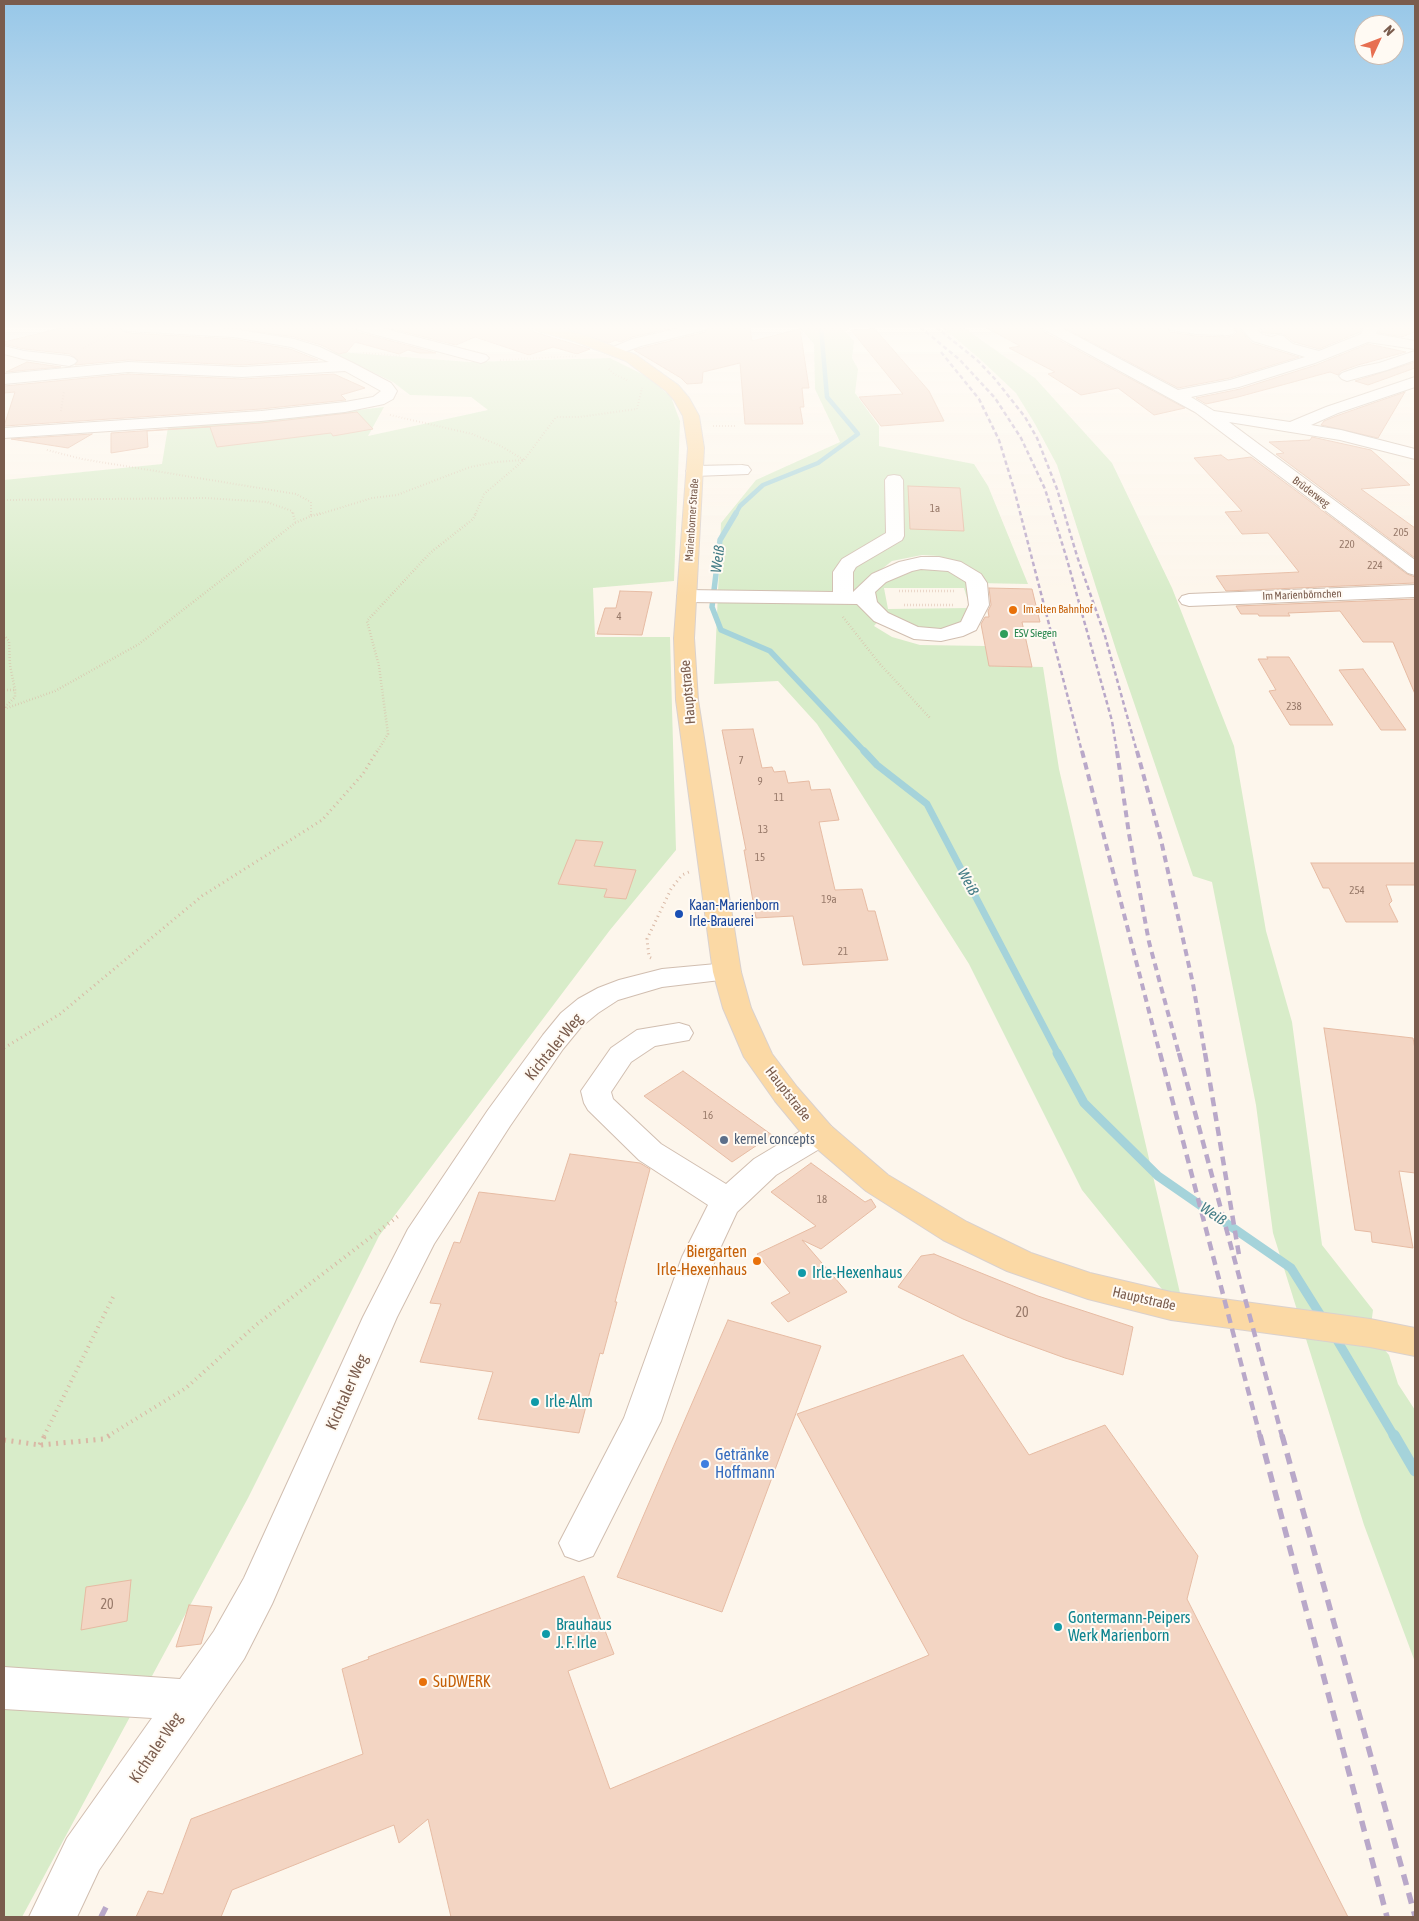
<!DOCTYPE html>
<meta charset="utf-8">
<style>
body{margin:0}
#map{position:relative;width:1419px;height:1921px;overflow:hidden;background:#fdf6ec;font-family:"Asap Condensed",sans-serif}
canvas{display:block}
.frame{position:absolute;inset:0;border:5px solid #7a5c4d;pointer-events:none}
.north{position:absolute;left:1354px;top:15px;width:50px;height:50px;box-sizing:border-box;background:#fffaf3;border:1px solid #cabbb1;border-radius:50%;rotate:47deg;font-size:14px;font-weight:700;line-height:20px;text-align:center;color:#7a5c4d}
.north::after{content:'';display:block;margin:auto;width:18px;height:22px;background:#e76f51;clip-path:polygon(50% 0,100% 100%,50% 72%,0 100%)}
</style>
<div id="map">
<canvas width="1419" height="1921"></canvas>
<div class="frame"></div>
<div class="north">N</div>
</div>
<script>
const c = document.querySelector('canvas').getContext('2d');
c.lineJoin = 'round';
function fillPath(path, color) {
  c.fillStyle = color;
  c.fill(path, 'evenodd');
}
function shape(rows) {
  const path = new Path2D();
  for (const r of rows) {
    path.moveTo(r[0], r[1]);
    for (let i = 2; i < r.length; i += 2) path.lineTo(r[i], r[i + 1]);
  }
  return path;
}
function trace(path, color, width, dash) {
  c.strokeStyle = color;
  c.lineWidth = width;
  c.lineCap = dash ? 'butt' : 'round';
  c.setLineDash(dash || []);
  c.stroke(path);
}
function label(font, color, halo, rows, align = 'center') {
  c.font = font + ' "Asap Condensed",sans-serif';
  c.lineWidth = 4;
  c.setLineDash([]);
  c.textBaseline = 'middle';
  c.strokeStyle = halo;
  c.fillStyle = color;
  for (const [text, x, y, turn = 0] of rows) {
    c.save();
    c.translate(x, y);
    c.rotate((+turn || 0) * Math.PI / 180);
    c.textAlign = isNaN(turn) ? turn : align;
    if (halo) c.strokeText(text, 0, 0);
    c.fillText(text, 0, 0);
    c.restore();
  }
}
fillPath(shape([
 [799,327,851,327,845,331,854,341,852,358,858,369,855,393,879,426,879,446,974,464,988,486,1028,584,977,583,978,611,941,635,882,617,874,626,892,637,920,645,986,646,990,666,1043,667,1059,769,1186,1319,1082,1190,969,964,817,724,778,681,714,684,721,523,756,480,840,442,815,389,814,344],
 [922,555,939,556,939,563,873,576,892,561],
 [884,588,964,588,970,608,888,609],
 [942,327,963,327,1035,378,1112,463,1172,588,1234,746,1266,931,1292,1022,1322,1245,1373,1310,1370,1333,1389,1355,1398,1384,1415,1410,1415,1662,1364,1525,1273,1233,1256,1105,1212,882,1193,876,1117,653,1057,465,1035,424,1016,393,980,359],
 [328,351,469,362,610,358,648,377,671,397,680,421,674,581,593,588,595,637,670,637,676,850,610,930,379,1236,248,1498,22,1917,4,1917,4,480,162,464,168,427,274,420,384,407,368,436,488,410,471,397,410,395,393,382]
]), '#d8ecc9');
trace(shape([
 [735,515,740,506,763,485,818,463,858,434,827,397,821,327]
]), '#a5d3da', 4.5);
trace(shape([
 [736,513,720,540,712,607,721,630,770,651,865,752]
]), '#a5d3da', 5.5);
trace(shape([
 [864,751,877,765,927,804,1058,1054]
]), '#a5d3da', 7);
trace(shape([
 [1057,1053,1084,1103,1158,1176,1291,1268,1323,1319],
 [1334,1335,1394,1436]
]), '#a5d3da', 9);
trace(shape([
 [1394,1435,1415,1471]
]), '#a5d3da', 11);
const building = shape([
 [65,327,120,327,122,331,129,333,233,339,290,349,318,360,242,365,128,360,75,365,78,360,70,354,24,349,4,344,4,342,65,327],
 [223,327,354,327,358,332,436,353,419,353,408,350,399,354,355,342,347,352,339,354,321,345,294,337,223,327],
 [384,327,531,327,534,332,590,349,577,354,553,347,529,355,475,337,456,345,384,327],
 [560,327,678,327,632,337,620,342,616,340,609,343,560,327],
 [709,327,750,327,752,341,800,329,809,388,802,388,804,407,800,407,803,424,745,424,740,363,703,372,702,383,687,384,681,378,634,350,705,332,709,327],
 [985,327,1041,327,1044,332,1185,408,1154,415,1118,388,1081,395,1048,374,1055,372,1009,348,1020,346,985,327],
 [1063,327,1166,327,1170,332,1197,336,1228,337,1233,336,1237,332,1234,327,1242,327,1241,331,1252,343,1299,357,1230,378,1178,388,1063,327],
 [1263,327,1363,327,1360,332,1319,349,1294,342,1283,334,1264,333,1261,331,1263,327],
 [1381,327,1415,327,1415,332,1402,337,1379,333,1381,327],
 [875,329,929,391,944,421,881,426,859,397,903,394,851,330,875,329],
 [1368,344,1406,352,1358,365,1341,371,1338,375,1330,372,1238,397,1206,404,1196,398,1240,389,1316,365,1368,344],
 [27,362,61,367,6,372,27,362],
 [1415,362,1415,368,1368,385,1355,381,1415,362],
 [128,374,242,379,334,374,365,388,341,395,346,400,261,409,4,426,15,392,4,393,4,386,128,374],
 [1405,392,1378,438,1321,425,1324,421,1336,416,1405,392],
 [357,412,373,429,333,436,331,433,217,447,210,427,147,431,148,447,111,453,111,433,261,423,357,412],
 [92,434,68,448,11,439,92,434],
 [1312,437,1371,450,1410,485,1361,489,1415,528,1415,558,1276,454,1284,453,1269,442,1310,440,1312,437],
 [1221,455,1228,460,1251,457,1407,574,1415,577,1415,583,1226,591,1216,576,1299,572,1268,533,1242,534,1225,512,1242,511,1194,458,1221,455],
 [908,486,960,488,964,531,910,529,908,486],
 [989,588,1032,589,1040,622,1022,622,1032,667,989,666,981,624,985,617,989,617,988,611,991,605,989,588],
 [620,591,652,592,642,635,597,634,605,608,616,608,620,591],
 [1415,599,1415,694,1393,642,1363,642,1340,611,1288,613,1290,616,1259,616,1258,614,1241,614,1236,606,1415,599],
 [1267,657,1289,657,1333,725,1290,725,1269,691,1276,690,1258,659,1268,659,1267,657],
 [1363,669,1406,730,1381,730,1339,670,1363,669],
 [753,729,762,768,772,767,774,772,785,771,788,783,809,781,811,790,830,789,839,820,819,822,835,890,862,889,868,911,875,911,888,960,803,965,793,916,756,918,744,850,746,850,722,730,753,729],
 [576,840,603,842,594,866,636,870,626,899,604,897,607,889,558,884,576,840],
 [1311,863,1415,863,1415,885,1386,885,1392,901,1389,904,1398,922,1346,922,1329,888,1323,888,1311,863],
 [1324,1028,1413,1038,1415,1049,1415,1173,1399,1171,1413,1248,1372,1242,1371,1232,1355,1230,1324,1028],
 [683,1071,772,1135,732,1162,644,1096,683,1071],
 [570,1154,640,1163,650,1169,615,1302,617,1302,603,1354,600,1353,579,1433,478,1419,493,1372,420,1362,441,1304,430,1303,454,1242,460,1243,479,1192,555,1201,570,1154],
 [811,1163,865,1202,871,1199,876,1207,821,1249,802,1240,847,1292,788,1322,771,1303,790,1293,757,1254,816,1226,771,1192,811,1163],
 [934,1254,1038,1296,1133,1327,1123,1375,1065,1358,1007,1337,963,1319,898,1287,921,1256,934,1254],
 [728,1320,821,1346,722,1612,617,1577,728,1320],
 [963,1355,1029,1455,1105,1425,1198,1556,1187,1599,1348,1917,451,1917,428,1819,399,1843,394,1825,232,1890,221,1917,136,1917,148,1891,163,1894,191,1819,363,1754,342,1669,369,1659,368,1657,584,1576,614,1654,568,1671,610,1789,929,1655,797,1414,963,1355],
 [131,1580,127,1621,81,1630,86,1587,131,1580],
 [189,1605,212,1607,201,1644,176,1647,189,1605]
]);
fillPath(building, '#f3d5c3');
trace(building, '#e6bba3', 1);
const minor = shape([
 [122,327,197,327,233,329,294,339,320,347,353,363,391,383,397,391,393,399,384,404,345,412,261,421,4,438,4,428,261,411,345,402,373,397,381,391,345,371,242,377,128,372,4,384,4,374,128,362,242,367,329,362,291,347,233,337,129,331,124,330,122,327],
 [356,327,378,327,486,355,489,358,486,361,481,363,358,330,356,327],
 [685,327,707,327,705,330,641,346,616,355,611,354,609,351,611,348,632,339,685,327],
 [1043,327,1060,327,1178,390,1230,380,1305,357,1253,341,1242,330,1244,327,1261,327,1258,331,1263,335,1272,337,1278,335,1283,336,1293,344,1319,351,1361,334,1365,327,1379,327,1376,334,1415,341,1415,349,1368,342,1315,363,1239,387,1191,397,1214,411,1290,422,1326,407,1415,377,1415,387,1338,413,1311,425,1341,430,1415,449,1415,459,1340,440,1229,422,1415,560,1415,575,1408,573,1195,412,1045,330,1043,327],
 [1168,327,1228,327,1233,328,1235,331,1233,334,1228,335,1197,334,1170,330,1168,327],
 [4,346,24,351,69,356,74,358,77,361,74,364,69,366,23,359,4,354,4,346],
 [1415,351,1415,360,1387,370,1347,381,1342,379,1339,376,1342,373,1359,367,1379,363,1415,351],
 [742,465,748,466,751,470,748,474,695,476,689,475,686,471,689,467,695,466,742,465],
 [894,475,900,476,903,480,904,536,902,540,856,567,853,572,853,592,872,574,899,562,921,557,939,557,961,562,981,574,987,583,989,605,976,630,963,636,941,641,914,639,874,621,857,604,687,602,680,600,677,596,680,592,687,590,833,592,833,572,842,559,886,533,885,480,888,476,894,475],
 [921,569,948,571,966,582,969,605,961,622,941,629,918,627,888,613,877,602,875,592,886,582,912,571,921,569],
 [1415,585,1415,597,1189,606,1182,604,1179,600,1182,596,1189,594,1415,585],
 [727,963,737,966,741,972,737,978,662,987,618,1000,598,1013,581,1027,563,1049,510,1126,434,1244,397,1317,272,1604,244,1659,99,1870,77,1917,29,1917,67,1838,152,1718,4,1709,4,1667,180,1679,214,1631,244,1578,363,1317,408,1229,488,1110,543,1035,561,1013,578,999,598,988,619,980,662,969,727,963],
 [679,1023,689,1026,693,1033,689,1040,655,1046,631,1062,611,1092,613,1099,661,1144,726,1184,754,1159,809,1126,820,1123,831,1126,836,1134,831,1142,776,1175,737,1212,716,1257,661,1421,593,1556,579,1561,565,1556,559,1543,624,1418,682,1257,708,1205,639,1160,588,1110,584,1103,581,1091,611,1048,637,1030,679,1023]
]);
const major = shape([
 [533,327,554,327,584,335,636,355,678,385,689,398,699,416,704,448,694,638,698,700,741,972,751,1008,772,1054,797,1087,831,1126,888,1175,967,1222,1031,1253,1090,1273,1171,1292,1370,1319,1415,1328,1415,1356,1370,1347,1171,1320,1088,1299,1007,1271,943,1240,866,1191,809,1142,775,1101,744,1057,723,1008,713,972,676,700,674,638,688,448,683,416,674,400,666,391,626,361,574,341,535,330,533,327]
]);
trace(minor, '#d1beb0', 2);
trace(major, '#dad1cd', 2);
trace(shape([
 [83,348,113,333],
 [363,353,400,356],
 [500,360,576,356],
 [609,369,614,374,629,381],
 [61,411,64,391],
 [390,415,472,434,501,446,524,460,484,494,475,515],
 [713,426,735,426],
 [47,450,82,459,296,494,311,502,311,515],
 [4,500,206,498,267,502,292,511,293,515],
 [317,515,372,498,397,495,470,467,496,462,524,460,556,417,579,417,637,409,642,388]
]), '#d9b8a5', 2, [0.5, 2.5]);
trace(shape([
 [293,513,295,522],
 [311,516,322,513],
 [899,591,955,591],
 [904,605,955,605],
 [843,617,879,663,931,719],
 [4,635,9,641,10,665,15,690,15,697,4,708],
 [4,690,15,690],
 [4,709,55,691,139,644,295,523,311,516,311,513],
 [377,752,388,734,379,666,367,621,430,553,473,519,476,513]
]), '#d9b8a5', 2.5, [0.5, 2.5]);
trace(shape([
 [651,958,649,957,647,939,671,889,682,875,689,872],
 [4,1048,60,1014,202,896,322,820,363,774,377,751]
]), '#d9b8a5', 3, [1, 4]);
trace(shape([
 [44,1436,113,1297],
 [108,1436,186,1388,256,1325,401,1214]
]), '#d9b8a5', 4, [1, 4.5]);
trace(shape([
 [4,1440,40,1445,104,1439,110,1435],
 [40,1445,45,1435]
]), '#d9b8a5', 5, [2, 5.5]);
fillPath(minor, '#fff');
fillPath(major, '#fbd9a5');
trace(shape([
 [920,327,960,360,995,398,1021,438,1045,489,1066,556,1112,721,1117,752],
 [936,327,978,361,995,379,1025,417,1037,438,1057,489,1077,556,1105,636,1137,752],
 [941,352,979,399,999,440,1014,489,1082,752]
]), '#b9a8c9', 2.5, [4.5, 3]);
trace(shape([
 [1082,751,1160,1054],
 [1117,751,1129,834,1149,942,1179,1054],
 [1137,751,1161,840,1193,984,1205,1054]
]), '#b9a8c9', 4, [7, 5]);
trace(shape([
 [1160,1053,1260,1436],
 [1179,1053,1282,1436],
 [1205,1053,1239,1255]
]), '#b9a8c9', 4.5, [9, 6]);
trace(shape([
 [1260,1435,1387,1917],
 [1282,1435,1415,1916],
 [101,1917,108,1903]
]), '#b9a8c9', 5.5, [11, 8]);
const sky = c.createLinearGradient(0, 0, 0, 596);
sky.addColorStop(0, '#97c7e8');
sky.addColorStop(0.55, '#fefbf6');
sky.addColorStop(1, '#fefbf600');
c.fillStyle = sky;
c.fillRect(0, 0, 1419, 596);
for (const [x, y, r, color] of [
 [1013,610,5,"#e8710a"],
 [1004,634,5,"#2e9e5b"],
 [679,914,5,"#1a4fb4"],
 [724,1140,5,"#5c6f8a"],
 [757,1261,5,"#e8710a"],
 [802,1273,5,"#0f9aa8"],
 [535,1402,5,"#0f9aa8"],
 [705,1464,5,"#3f7fe0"],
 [1058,1627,5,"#0f9aa8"],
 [546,1634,5,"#0f9aa8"],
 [423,1682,5,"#e8710a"]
]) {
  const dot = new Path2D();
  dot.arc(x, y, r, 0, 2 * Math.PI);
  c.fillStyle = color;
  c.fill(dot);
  trace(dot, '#fffaf3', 2);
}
label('11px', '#7a5c4d', '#fffaf3', [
 ["Brüderweg",1311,492,37],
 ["Marienborner Straße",692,520,-86],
 ["Im Marienbörnchen",1302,595,-2]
]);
label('11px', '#987a6a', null, [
 ["1a",935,509],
 ["205",1401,533],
 ["220",1347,545],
 ["224",1375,566],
 ["4",619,617],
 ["238",1294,707],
 ["7",741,761],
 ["9",760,782],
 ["11",779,798],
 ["13",763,830],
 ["15",760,858],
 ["254",1357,891],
 ["19a",829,900],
 ["21",843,952],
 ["16",708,1116],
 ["18",822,1200]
]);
label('11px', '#c56008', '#fffaf3', [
 ["Im alten Bahnhof",1023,610]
], 'left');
label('11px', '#27864d', '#fffaf3', [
 ["ESV Siegen",1014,634]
], 'left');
label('14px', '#7a5c4d', '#fffaf3', [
 ["Hauptstraße",688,692,-95],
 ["Hauptstraße",788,1094,52],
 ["Hauptstraße",1144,1299,13]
]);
label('14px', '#164399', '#fffaf3', [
 ["Kaan-Marienborn",689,906],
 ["Irle-Brauerei",689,922]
], 'left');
label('14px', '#4e5e75', '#fffaf3', [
 ["kernel concepts",734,1140]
], 'left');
label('14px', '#987a6a', null, [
 ["20",1022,1313],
 ["20",107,1605]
]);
label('italic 15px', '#437c86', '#fffaf3', [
 ["Weiß",718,559,-82],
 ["Weiß",968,882,62],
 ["Weiß",1213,1214,35]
]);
label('16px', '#7a5c4d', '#fffaf3', [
 ["Kichtaler Weg",554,1047,-51],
 ["Kichtaler Weg",347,1392,-66],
 ["Kichtaler Weg",156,1748,-56]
]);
label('16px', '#c56008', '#fffaf3', [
 ["Biergarten",747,1252],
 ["Irle-Hexenhaus",747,1270],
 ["SuDWERK",433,1682,"left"]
], 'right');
label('16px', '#0d838f', '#fffaf3', [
 ["Irle-Hexenhaus",812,1273],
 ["Irle-Alm",545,1402],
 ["Gontermann-Peipers",1068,1618],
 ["Werk Marienborn",1068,1636],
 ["Brauhaus",556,1625],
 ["J. F. Irle",556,1643]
], 'left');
label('16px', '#366cbe', '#fffaf3', [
 ["Getränke",715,1455],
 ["Hoffmann",715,1473]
], 'left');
</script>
